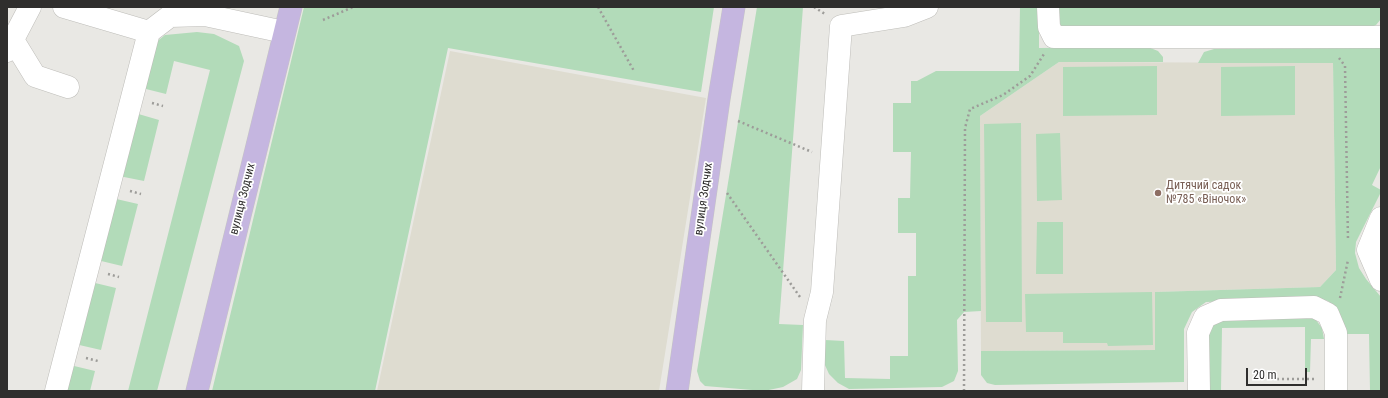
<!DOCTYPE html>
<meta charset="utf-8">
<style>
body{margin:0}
#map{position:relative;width:1388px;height:398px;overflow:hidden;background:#e9e8e4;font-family:"Roboto Condensed",sans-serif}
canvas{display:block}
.frame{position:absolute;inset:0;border:8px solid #2f2e2d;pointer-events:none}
.scale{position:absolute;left:1246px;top:368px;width:61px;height:18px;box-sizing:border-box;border:2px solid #2f2e2d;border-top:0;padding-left:5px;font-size:12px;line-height:14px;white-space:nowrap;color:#2f2e2d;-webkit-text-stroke:3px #fff;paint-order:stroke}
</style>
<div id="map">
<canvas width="1388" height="398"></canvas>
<div class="frame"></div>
<div class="scale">20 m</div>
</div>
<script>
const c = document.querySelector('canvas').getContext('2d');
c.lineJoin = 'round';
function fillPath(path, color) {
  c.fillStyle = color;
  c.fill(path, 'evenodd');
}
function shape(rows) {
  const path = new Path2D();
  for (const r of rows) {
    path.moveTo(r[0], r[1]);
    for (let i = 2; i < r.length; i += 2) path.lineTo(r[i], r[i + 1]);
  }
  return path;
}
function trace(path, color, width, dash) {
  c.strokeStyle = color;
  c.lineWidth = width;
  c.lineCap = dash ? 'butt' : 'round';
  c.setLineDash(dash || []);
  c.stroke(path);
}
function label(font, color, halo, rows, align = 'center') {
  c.font = font + ' "Roboto Condensed",sans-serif';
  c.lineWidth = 3.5;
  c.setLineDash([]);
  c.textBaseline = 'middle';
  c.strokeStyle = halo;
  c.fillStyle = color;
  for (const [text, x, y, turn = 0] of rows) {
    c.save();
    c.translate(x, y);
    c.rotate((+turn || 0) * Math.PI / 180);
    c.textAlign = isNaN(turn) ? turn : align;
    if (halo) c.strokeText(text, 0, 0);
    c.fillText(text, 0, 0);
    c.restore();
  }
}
fillPath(shape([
 [450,51,706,98,659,391,377,391],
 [1059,62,1333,63,1336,270,1320,287,1155,292,1156,350,981,351,980,116]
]), '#dedcd0');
fillPath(shape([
 [304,7,714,7,701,92,448,48,375,391,212,391],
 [757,7,803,7,779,324,803,325,801,370,797,379,783,387,764,391,705,386,700,381,697,371],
 [1020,7,1039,7,1039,48,1148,47,1158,51,1163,57,1163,62,1059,62,980,116,981,311,964,312,957,320,958,371,954,381,942,387,849,389,838,383,829,374,824,363,825,340,844,341,845,378,890,379,890,356,908,356,908,276,916,276,916,233,898,233,898,198,910,198,911,152,893,152,893,103,911,103,911,81,917,81,936,71,1019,71],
 [1056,7,1381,7,1381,19,1376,25,1364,30,1065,30,1059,24],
 [197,32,214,34,239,46,244,61,157,391,128,391,210,70,174,61,166,94,142,88,155,43,165,35],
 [1381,48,1381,166,1372,185,1381,190,1381,192,1356,242,1355,253,1359,268,1366,279,1381,297,1381,391,1370,391,1369,334,1345,334,1335,308,1328,301,1316,298,1206,302,1192,312,1184,329,1184,382,995,385,987,383,981,375,981,351,1155,350,1155,292,1320,287,1336,270,1333,63,1198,63,1204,52,1214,49],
 [1157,66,1157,115,1063,116,1063,67],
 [1295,66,1295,115,1221,116,1221,67],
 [135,113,159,120,144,181,119,176],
 [1021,123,1022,322,986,322,984,124],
 [1060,133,1062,200,1037,201,1036,134],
 [112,198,138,204,122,266,97,260],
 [1037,222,1063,222,1063,274,1036,274],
 [91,282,116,288,101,350,75,344],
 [1152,292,1153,345,1108,346,1107,343,1063,343,1063,332,1026,332,1025,294],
 [1306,316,1316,320,1322,328,1324,339,1311,339,1310,372,1305,372,1305,327,1222,328,1221,391,1207,391,1206,332,1212,322,1221,318],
 [70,365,95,371,90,391,63,391]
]), '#b2dbb9');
const minor = shape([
 [64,7,149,32],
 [1048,7,1049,27,1054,37,1381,37],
 [13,40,35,76,68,87],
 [7,51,30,7],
 [1381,218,1368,250,1381,280],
 [56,391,149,32,170,16,205,15,284,32],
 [813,391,815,320,822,292,841,26,904,16,927,7],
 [1199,391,1198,333,1205,317,1221,310,1314,307,1328,314,1336,333,1336,391]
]);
const major = shape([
 [197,391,291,7],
 [677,391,719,99,734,7]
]);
trace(minor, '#bebdb9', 23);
trace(major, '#c5c4c4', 23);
trace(shape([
 [598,7,634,71],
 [814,7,825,14],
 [323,20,353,7],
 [1339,58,1345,66,1348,241],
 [152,103,163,106],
 [738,121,812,152],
 [130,191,141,194],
 [727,193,800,297],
 [108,274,119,277],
 [1340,298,1348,260],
 [86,358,98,361],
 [1272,379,1315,379],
 [964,391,965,128,970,109,1003,95,1030,76,1044,54]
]), '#9d9c99', 2.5, [2, 3]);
trace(minor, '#fff', 22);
trace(major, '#c5b6e0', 22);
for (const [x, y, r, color] of [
 [1158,193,4,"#8d6e63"]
]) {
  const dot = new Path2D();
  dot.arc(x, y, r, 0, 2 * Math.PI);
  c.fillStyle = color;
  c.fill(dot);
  trace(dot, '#fff', 1.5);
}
label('12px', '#785e54', '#fff', [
 ["Дитячий садок",1166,186],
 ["№785 «Віночок»",1166,200]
], 'left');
label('12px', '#2f2e2d', '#fff', [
 ["вулиця Зодчих",243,199,-76],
 ["вулиця Зодчих",704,199,-82]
]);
</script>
